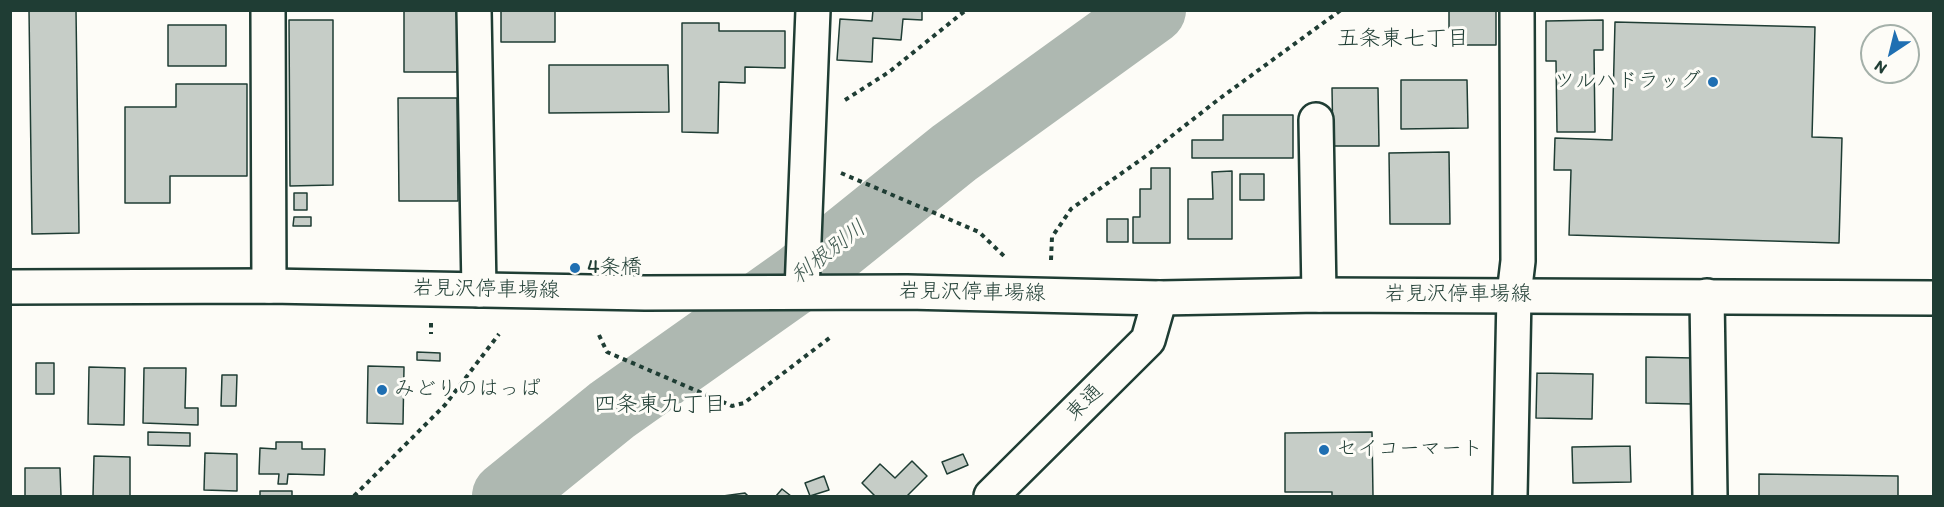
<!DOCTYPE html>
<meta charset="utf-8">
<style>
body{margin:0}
#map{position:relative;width:1944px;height:507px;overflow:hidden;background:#fdfcf7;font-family:Itim,sans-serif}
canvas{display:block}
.frame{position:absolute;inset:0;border:12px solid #1f3d34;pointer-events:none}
.north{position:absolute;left:1860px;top:24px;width:60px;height:60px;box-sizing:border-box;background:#fdfcf7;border:2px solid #a4b0a9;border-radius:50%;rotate:215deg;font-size:16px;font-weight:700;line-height:24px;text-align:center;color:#1f3d34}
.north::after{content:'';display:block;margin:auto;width:21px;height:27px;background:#1f6fb2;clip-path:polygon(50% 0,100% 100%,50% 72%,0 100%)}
</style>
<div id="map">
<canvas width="1944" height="507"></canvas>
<div class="frame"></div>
<div class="north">N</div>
</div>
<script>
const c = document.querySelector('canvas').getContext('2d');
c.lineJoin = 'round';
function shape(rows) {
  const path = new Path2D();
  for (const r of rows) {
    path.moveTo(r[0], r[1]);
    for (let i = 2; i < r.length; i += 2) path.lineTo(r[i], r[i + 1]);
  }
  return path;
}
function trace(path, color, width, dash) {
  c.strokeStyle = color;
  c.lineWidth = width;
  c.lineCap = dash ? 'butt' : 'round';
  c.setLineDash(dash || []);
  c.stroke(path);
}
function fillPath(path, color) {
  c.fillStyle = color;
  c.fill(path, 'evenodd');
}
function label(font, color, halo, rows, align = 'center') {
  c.font = font + ' Itim,"Klee One",sans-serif';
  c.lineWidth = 6;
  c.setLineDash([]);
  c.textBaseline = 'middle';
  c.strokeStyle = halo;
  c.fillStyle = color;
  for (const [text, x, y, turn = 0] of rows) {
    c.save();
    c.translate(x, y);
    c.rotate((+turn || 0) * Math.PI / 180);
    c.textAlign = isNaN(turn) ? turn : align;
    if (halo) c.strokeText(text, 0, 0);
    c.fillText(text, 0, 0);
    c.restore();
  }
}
trace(shape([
 [506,496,612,410,800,277,954,153,1152,10]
]), '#aeb8b1', 68);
const building = shape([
 [29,10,76,10,79,233,32,234,29,10],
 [404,10,457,10,457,72,404,72,404,10],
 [501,10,555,10,555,42,501,42,501,10],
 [873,10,922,10,922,20,903,19,901,40,873,38,872,62,837,60,840,19,872,21,873,10],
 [1449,10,1496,10,1496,45,1461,45,1460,28,1449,28,1449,10],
 [289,20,333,20,333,185,290,186,289,20],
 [1603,20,1603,50,1594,50,1595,132,1557,132,1556,61,1546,61,1546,21,1603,20],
 [1615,22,1815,27,1812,137,1842,138,1839,243,1569,235,1571,170,1554,170,1555,138,1612,140,1615,22],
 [682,23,719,23,719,31,785,31,785,68,745,67,745,83,719,82,718,133,682,132,682,23],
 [168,25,226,25,226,66,168,66,168,25],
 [549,65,668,65,669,112,549,113,549,65],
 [1401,80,1467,80,1468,128,1401,129,1401,80],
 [176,84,247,84,247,176,170,176,170,203,125,203,125,107,176,107,176,84],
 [1332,88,1378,88,1379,146,1333,146,1332,88],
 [398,98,457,98,458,201,399,201,398,98],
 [1223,115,1293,115,1293,158,1192,158,1192,140,1223,140,1223,115],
 [1449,152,1450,224,1390,224,1389,153,1449,152],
 [1151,168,1170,168,1170,243,1133,243,1133,217,1140,217,1140,189,1151,189,1151,168],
 [1232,171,1232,239,1188,239,1188,199,1213,199,1212,172,1232,171],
 [1240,174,1264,174,1264,200,1240,200,1240,174],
 [294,193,307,193,307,210,294,210,294,193],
 [294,217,311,217,311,226,293,226,294,217],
 [1107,219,1128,219,1128,242,1107,242,1107,219],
 [417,352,440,353,440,361,417,360,417,352],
 [1646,357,1693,358,1692,404,1646,403,1646,357],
 [36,363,54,363,54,394,36,394,36,363],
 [368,366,404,367,403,424,367,423,368,366],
 [89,367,125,368,124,425,88,424,89,367],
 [144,368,186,368,185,408,198,408,198,425,143,423,144,368],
 [1537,373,1593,374,1592,419,1536,418,1537,373],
 [222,375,237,375,236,406,221,406,222,375],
 [148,432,190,433,190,446,148,445,148,432],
 [1372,432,1373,496,1332,496,1332,492,1285,492,1285,433,1372,432],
 [276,442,302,442,302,449,325,449,324,475,288,474,287,484,278,484,279,474,259,474,260,448,276,449,276,442],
 [1630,446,1631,482,1573,483,1572,447,1630,446],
 [205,453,237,454,237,491,204,490,205,453],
 [963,454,968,465,947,474,942,462,963,454],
 [94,456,130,457,130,496,93,496,94,456],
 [912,461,927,476,907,496,875,496,862,483,880,464,895,478,912,461],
 [25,468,60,468,61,496,25,496,25,468],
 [1759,474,1898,476,1898,496,1759,496,1759,474],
 [824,476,829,490,810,496,805,483,824,476],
 [782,489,791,496,776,496,782,489],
 [260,491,292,491,292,496,260,496,260,491],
 [745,493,748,496,723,496,745,493]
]);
fillPath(building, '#c6cdc7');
trace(building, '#1f3d34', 1.5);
const minor = shape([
 [268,10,269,286],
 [474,10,479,290],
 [1316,120,1319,295],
 [802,291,813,10],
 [1707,296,1710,496],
 [991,496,1148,340,1160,298],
 [1510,496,1514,295,1518,261,1517,10]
]);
const major = shape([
 [10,287,269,286,645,293,907,292,1160,298,1319,295,1934,298]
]);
trace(minor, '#1f3d34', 38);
trace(major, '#1f3d34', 38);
trace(shape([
 [845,100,889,72,966,10],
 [841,173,979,232,1004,256],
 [1051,260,1052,237,1071,209,1146,156,1219,99,1341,10],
 [431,323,431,334],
 [599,335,607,352,732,406,744,403,832,336],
 [354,496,445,405,499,334]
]), '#1f3d34', 4, [4.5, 4.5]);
trace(minor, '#fdfcf7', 33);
trace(major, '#fdfcf7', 33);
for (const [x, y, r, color] of [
 [1713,82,6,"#1f6fb2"],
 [575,268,6,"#1f6fb2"],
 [382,390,6,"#1f6fb2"],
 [1324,450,6,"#1f6fb2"]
]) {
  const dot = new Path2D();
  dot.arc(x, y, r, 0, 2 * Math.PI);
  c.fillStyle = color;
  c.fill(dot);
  trace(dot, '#fdfcf7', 2);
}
label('21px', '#1f3d34', '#fdfcf7', [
 ["ツルハドラッグ",1701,82,"right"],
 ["4条橋",587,268],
 ["みどりのはっぱ",394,390],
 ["セイコーマート",1336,450]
], 'left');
label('21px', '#1f3d34', '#fdfcf7', [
 ["岩見沢停車場線",486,290,1],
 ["岩見沢停車場線",972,293,1],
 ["岩見沢停車場線",1458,295],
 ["東通",1085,403,-45]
]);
label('22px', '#1f3d34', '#fdfcf7', [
 ["五条東七丁目",1403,39],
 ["四条東九丁目",660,405]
]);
label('italic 22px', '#435c53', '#fdfcf7', [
 ["利根別川",829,253,-38]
]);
</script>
